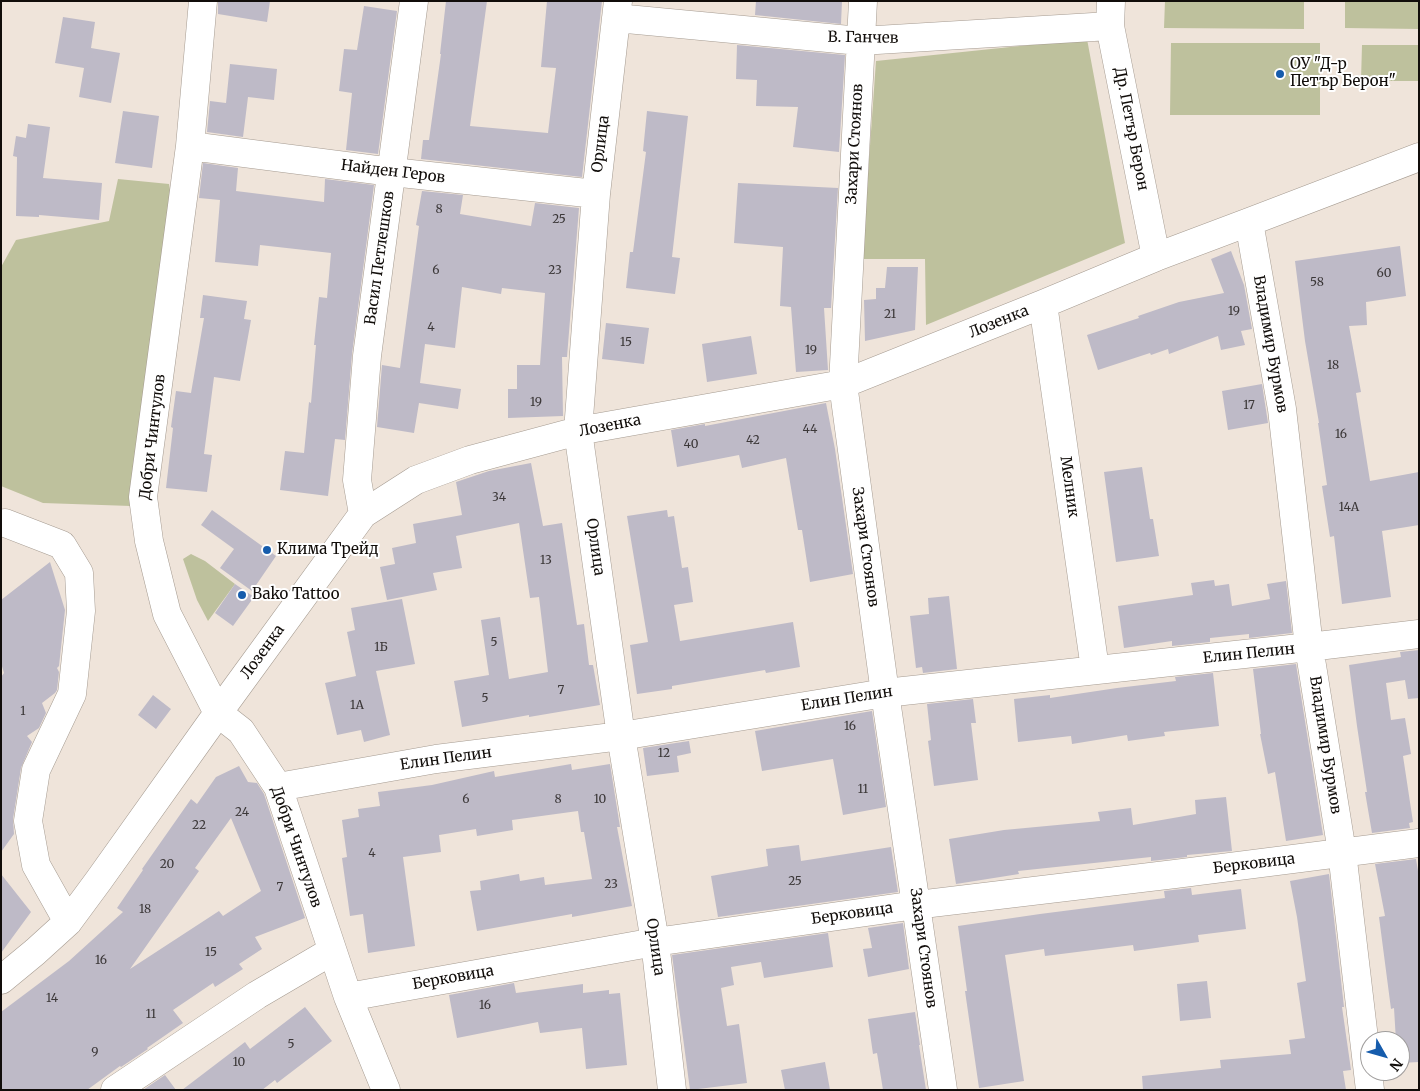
<!DOCTYPE html>
<meta charset="utf-8">
<style>
body{margin:0}
#map{position:relative;width:1420px;height:1091px;overflow:hidden;background:#efe4da;font-family:Merriweather,serif}
canvas{display:block}
.frame{position:absolute;inset:0;border:2px solid #110d0a;pointer-events:none}
.north{position:absolute;left:1360px;top:1031px;width:50px;height:50px;box-sizing:border-box;background:#fff;border:1px solid #a09e9d;border-radius:50%;rotate:128deg;font-size:14px;font-weight:700;line-height:20px;text-align:center;color:#110d0a}
.north::after{content:'';display:block;margin:auto;width:18px;height:22px;background:#165cac;clip-path:polygon(50% 0,100% 100%,50% 72%,0 100%)}
</style>
<div id="map">
<canvas width="1420" height="1091"></canvas>
<div class="frame"></div>
<div class="north">N</div>
</div>
<script>
const c = document.querySelector('canvas').getContext('2d');
c.lineJoin = 'round';
function fillPath(path, color) {
  c.fillStyle = color;
  c.fill(path, 'evenodd');
}
function shape(rows) {
  const path = new Path2D();
  for (const r of rows) {
    path.moveTo(r[0], r[1]);
    for (let i = 2; i < r.length; i += 2) path.lineTo(r[i], r[i + 1]);
  }
  return path;
}
function trace(path, color, width, dash) {
  c.strokeStyle = color;
  c.lineWidth = width;
  c.lineCap = dash ? 'butt' : 'round';
  c.setLineDash(dash || []);
  c.stroke(path);
}
function label(font, color, halo, rows, align = 'center') {
  c.font = font + ' Merriweather,serif';
  c.lineWidth = 4;
  c.setLineDash([]);
  c.textBaseline = 'middle';
  c.strokeStyle = halo;
  c.fillStyle = color;
  for (const [text, x, y, turn = 0] of rows) {
    c.save();
    c.translate(x, y);
    c.rotate((+turn || 0) * Math.PI / 180);
    c.textAlign = isNaN(turn) ? turn : align;
    if (halo) c.strokeText(text, 0, 0);
    c.fillText(text, 0, 0);
    c.restore();
  }
}
fillPath(shape([
 [1165,1,1304,1,1304,29,1164,28],
 [1345,1,1419,1,1419,29,1345,28],
 [1087,39,1125,243,926,325,925,259,862,259,876,61],
 [1171,43,1320,43,1320,115,1170,115],
 [1362,45,1419,45,1419,81,1361,81],
 [118,179,169,184,172,203,131,506,43,503,1,486,1,267,16,240,109,221],
 [191,554,205,561,235,584,208,621,197,600,183,559]
]), '#bec19d');
fillPath(shape([
 [218,1,270,1,267,22,218,14],
 [446,1,487,1,470,126,548,133,556,68,541,67,547,1,602,1,582,177,421,159,423,140,429,140,441,54,440,54],
 [756,1,842,1,841,24,755,15],
 [364,6,397,11,378,154,346,150,352,93,339,91,344,49,357,50],
 [63,17,95,22,91,48,120,53,111,103,79,97,84,68,55,63],
 [737,45,845,55,839,152,793,147,798,107,756,106,757,80,736,79],
 [230,64,277,69,274,100,248,97,243,137,207,132,210,101,226,103],
 [123,111,159,116,152,168,115,163],
 [647,111,688,116,672,257,680,258,675,294,626,288,630,252,633,252,646,152,643,151],
 [28,124,50,127,43,178,102,183,99,220,39,215,39,217,16,216,17,157,13,156,16,136,26,138],
 [203,163,238,168,236,191,324,202,325,179,374,185,352,354,345,440,335,439,328,496,280,490,285,451,304,453,309,402,311,403,316,345,314,345,319,297,327,298,331,253,260,245,258,266,215,262,220,200,199,198],
 [738,183,838,188,831,308,824,308,828,370,796,372,791,307,780,306,783,247,734,243],
 [422,191,463,195,460,214,531,226,535,203,579,208,567,357,562,357,563,416,508,418,508,389,517,389,517,365,540,365,545,293,502,288,501,294,462,287,455,348,425,344,420,383,461,389,458,409,419,403,414,433,377,427,382,365,400,368,419,226,416,225],
 [1400,246,1406,296,1366,302,1367,325,1349,326,1361,392,1356,393,1370,481,1419,472,1419,525,1382,531,1391,597,1342,604,1334,536,1330,537,1322,486,1327,485,1318,423,1319,423,1305,341,1295,261],
 [1231,251,1244,285,1252,329,1241,331,1245,345,1221,350,1218,336,1169,354,1168,349,1151,355,1150,353,1098,370,1087,335,1139,318,1138,316,1179,302,1224,293,1211,259],
 [887,267,918,267,915,330,865,341,864,300,876,299,876,288,885,288],
 [203,295,247,301,244,319,251,320,240,381,214,377,204,454,212,455,207,492,166,488,173,428,171,427,176,391,191,393,204,318,200,318],
 [606,323,649,328,644,364,602,359],
 [751,336,757,374,707,382,702,344],
 [1262,384,1268,423,1228,430,1222,391],
 [826,403,835,449,853,574,810,582,802,530,798,530,786,458,742,468,739,455,677,467,671,430,705,424,705,426],
 [531,463,543,526,562,523,577,625,584,624,589,665,593,665,600,705,529,717,529,715,462,727,454,681,489,675,481,620,500,617,509,679,548,672,539,597,530,598,519,523,456,536,462,568,433,573,437,590,387,600,380,567,395,564,392,548,416,543,413,524,462,515,456,482,489,471],
 [1142,467,1150,519,1153,519,1159,556,1116,562,1104,472],
 [212,510,276,556,252,591,220,568,234,549,201,525],
 [667,510,668,517,674,516,682,568,688,567,693,602,674,605,680,641,793,622,800,667,766,673,765,670,672,686,672,689,637,694,630,645,648,642,627,516],
 [50,562,65,610,59,666,57,668,59,672,57,690,55,693,42,703,46,713,39,728,27,736,32,742,21,768,13,819,14,834,1,852,1,677,4,673,1,663,1,600],
 [1214,580,1215,586,1229,584,1232,606,1270,599,1267,584,1286,581,1292,633,1249,638,1249,634,1210,638,1210,642,1172,646,1172,641,1124,648,1118,606,1193,595,1191,583],
 [235,584,254,597,233,626,215,613],
 [949,596,957,669,923,673,922,667,916,668,910,616,929,614,928,598],
 [402,599,415,664,376,671,390,735,364,742,361,730,337,735,325,683,356,676,347,632,355,630,351,608],
 [1419,650,1419,698,1408,699,1405,680,1386,683,1391,720,1405,718,1411,754,1403,756,1413,822,1409,823,1410,828,1372,833,1365,792,1367,792,1357,726,1349,665,1401,657,1400,652],
 [1296,664,1323,835,1286,841,1275,772,1268,774,1260,734,1261,734,1253,669],
 [1213,673,1219,726,1164,732,1165,736,1128,741,1127,735,1072,744,1071,736,1018,742,1014,699,1050,695,1050,698,1117,688,1176,681,1175,677],
 [153,695,171,709,156,729,138,715],
 [973,699,976,723,971,723,978,780,934,786,928,741,931,740,927,704],
 [872,711,886,807,843,815,833,759,762,771,755,731],
 [689,741,691,753,677,756,679,772,647,776,643,748],
 [571,764,572,770,610,764,620,827,617,827,632,906,572,917,572,914,477,931,470,891,481,890,480,881,519,874,520,881,544,877,545,885,592,879,584,832,581,832,578,811,512,820,513,830,477,836,476,829,439,835,441,852,403,857,415,946,368,953,363,914,350,916,342,858,347,857,342,820,359,817,358,809,380,806,378,792,432,785,494,771,495,777],
 [239,766,248,782,257,783,264,794,305,918,255,937,262,949,239,964,243,969,215,987,213,983,173,1010,183,1023,147,1048,148,1049,121,1067,120,1066,87,1090,1,1090,1,1012,69,961,123,912,117,908,143,870,142,869,191,799,197,804,216,777],
 [231,818,261,891,223,916,219,911,130,969,199,871,195,868],
 [1226,797,1232,851,1187,855,1187,857,1151,861,1151,857,1018,871,1019,874,956,884,949,839,1004,830,1100,821,1098,812,1131,808,1133,825,1196,814,1195,800],
 [799,845,801,861,891,847,898,892,718,917,711,876,768,866,766,849],
 [1416,859,1419,877,1419,1062,1400,1063,1400,1041,1396,1041,1394,1008,1391,1009,1379,917,1385,916,1375,864],
 [1,874,31,912,1,953],
 [1329,874,1344,1007,1342,1007,1351,1070,1343,1071,1346,1090,1143,1090,1142,1076,1221,1068,1220,1060,1291,1054,1289,1040,1305,1038,1297,983,1306,981,1297,917,1290,881],
 [1191,888,1192,895,1241,889,1246,929,1198,935,1199,942,1134,951,1133,945,1045,956,1044,949,1005,955,1024,1081,979,1088,965,991,967,991,958,926,1040,914,1165,898,1164,891],
 [903,923,909,969,868,977,863,949,872,948,868,928],
 [828,933,833,967,764,978,761,962,731,967,734,985,721,988,727,1026,739,1024,747,1083,690,1090,672,955],
 [1207,981,1211,1018,1180,1021,1177,984],
 [514,983,516,993,583,984,583,993,609,990,609,994,620,993,627,1065,586,1069,582,1028,540,1033,538,1022,457,1038,449,995],
 [305,1007,332,1041,277,1083,275,1080,262,1090,182,1090,245,1042,250,1049],
 [915,1012,920,1045,919,1045,926,1090,883,1090,877,1053,873,1054,868,1019],
 [825,1062,830,1090,785,1090,781,1070],
 [165,1075,176,1090,143,1090]
]), '#bebac7');
const minor = shape([
 [203,1,190,146,143,497,149,541,167,614,218,713,241,731,278,787,348,997,386,1090],
 [618,1,596,194,578,431,621,736,655,942,672,1090],
 [863,1,843,384,885,693,943,1090],
 [1111,1,1110,26,1156,257],
 [616,18,860,41,1110,26],
 [190,146,392,172,596,194],
 [1249,222,1282,409,1309,647,1342,852,1370,1090],
 [1043,304,1095,669],
 [363,514,357,480,367,356,414,1],
 [5,523,62,545,79,573,81,611,72,694,36,770,28,821,36,865,68,922],
 [278,787,436,759,621,736,885,693,1309,647,1419,634],
 [1,980,35,952,68,922,99,880,218,713,363,514,416,480,470,460,578,431,843,384,1043,304,1156,257,1249,222,1419,157],
 [348,997,655,942,916,905,1175,874,1419,843],
 [115,1090,257,995,332,951]
]);
trace(minor, '#a59b91', 29);
trace(minor, '#fff', 28);
for (const [x, y, r, color] of [
 [1280,74,5,"#165cac"],
 [267,550,5,"#165cac"],
 [242,595,5,"#165cac"]
]) {
  const dot = new Path2D();
  dot.arc(x, y, r, 0, 2 * Math.PI);
  c.fillStyle = color;
  c.fill(dot);
  trace(dot, '#fff', 2);
}
label('12px', '#3c3839', null, [
 ["8",439,210],
 ["25",559,220],
 ["6",436,271],
 ["23",555,271],
 ["60",1384,274],
 ["58",1317,283],
 ["19",1234,312],
 ["21",890,315],
 ["4",431,328],
 ["15",626,343],
 ["19",811,351],
 ["18",1333,366],
 ["19",536,403],
 ["17",1249,406],
 ["44",810,430],
 ["16",1341,435],
 ["42",753,441],
 ["40",691,445],
 ["34",499,498],
 ["14А",1349,508],
 ["13",546,561],
 ["5",494,643],
 ["1Б",381,648],
 ["7",561,691],
 ["5",485,699],
 ["1А",357,706],
 ["1",23,712],
 ["16",850,727],
 ["12",664,754],
 ["11",863,790],
 ["6",466,800],
 ["8",558,800],
 ["10",600,800],
 ["24",242,813],
 ["22",199,826],
 ["4",372,854],
 ["20",167,865],
 ["25",795,882],
 ["23",611,885],
 ["7",280,888],
 ["18",145,910],
 ["15",211,953],
 ["16",101,961],
 ["14",52,999],
 ["16",485,1006],
 ["11",151,1015],
 ["5",291,1045],
 ["9",95,1053],
 ["10",239,1063]
]);
label('15px', '#110d0a', '#fff', [
 ["В. Ганчев",863,38,1],
 ["Др. Петър Берон",1131,129,79],
 ["Орлица",601,144,-83],
 ["Захари Стоянов",855,144,-87],
 ["Найден Геров",393,172,7],
 ["Васил Петлешков",380,258,-82],
 ["Лозенка",999,322,-22],
 ["Владимир Бурмов",1270,344,80],
 ["Лозенка",610,426,-11],
 ["Добри Чинтулов",153,437,-83],
 ["Мелник",1069,487,82],
 ["Орлица",595,547,82],
 ["Захари Стоянов",865,547,82],
 ["Лозенка",263,652,-54],
 ["Елин Пелин",1249,654,-6],
 ["Елин Пелин",847,699,-9],
 ["Владимир Бурмов",1325,745,81],
 ["Елин Пелин",446,759,-8],
 ["Добри Чинтулов",296,847,71],
 ["Берковица",1254,864,-7],
 ["Берковица",852,914,-8],
 ["Орлица",655,947,82],
 ["Захари Стоянов",923,948,82],
 ["Берковица",453,978,-10]
]);
label('15px', '#110d0a', '#fff', [
 ["ОУ \"Д-р",1290,65],
 ["Петър Берон\"",1290,82],
 ["Клима Трейд",277,550],
 ["Bako Tattoo",252,595]
], 'left');
</script>
